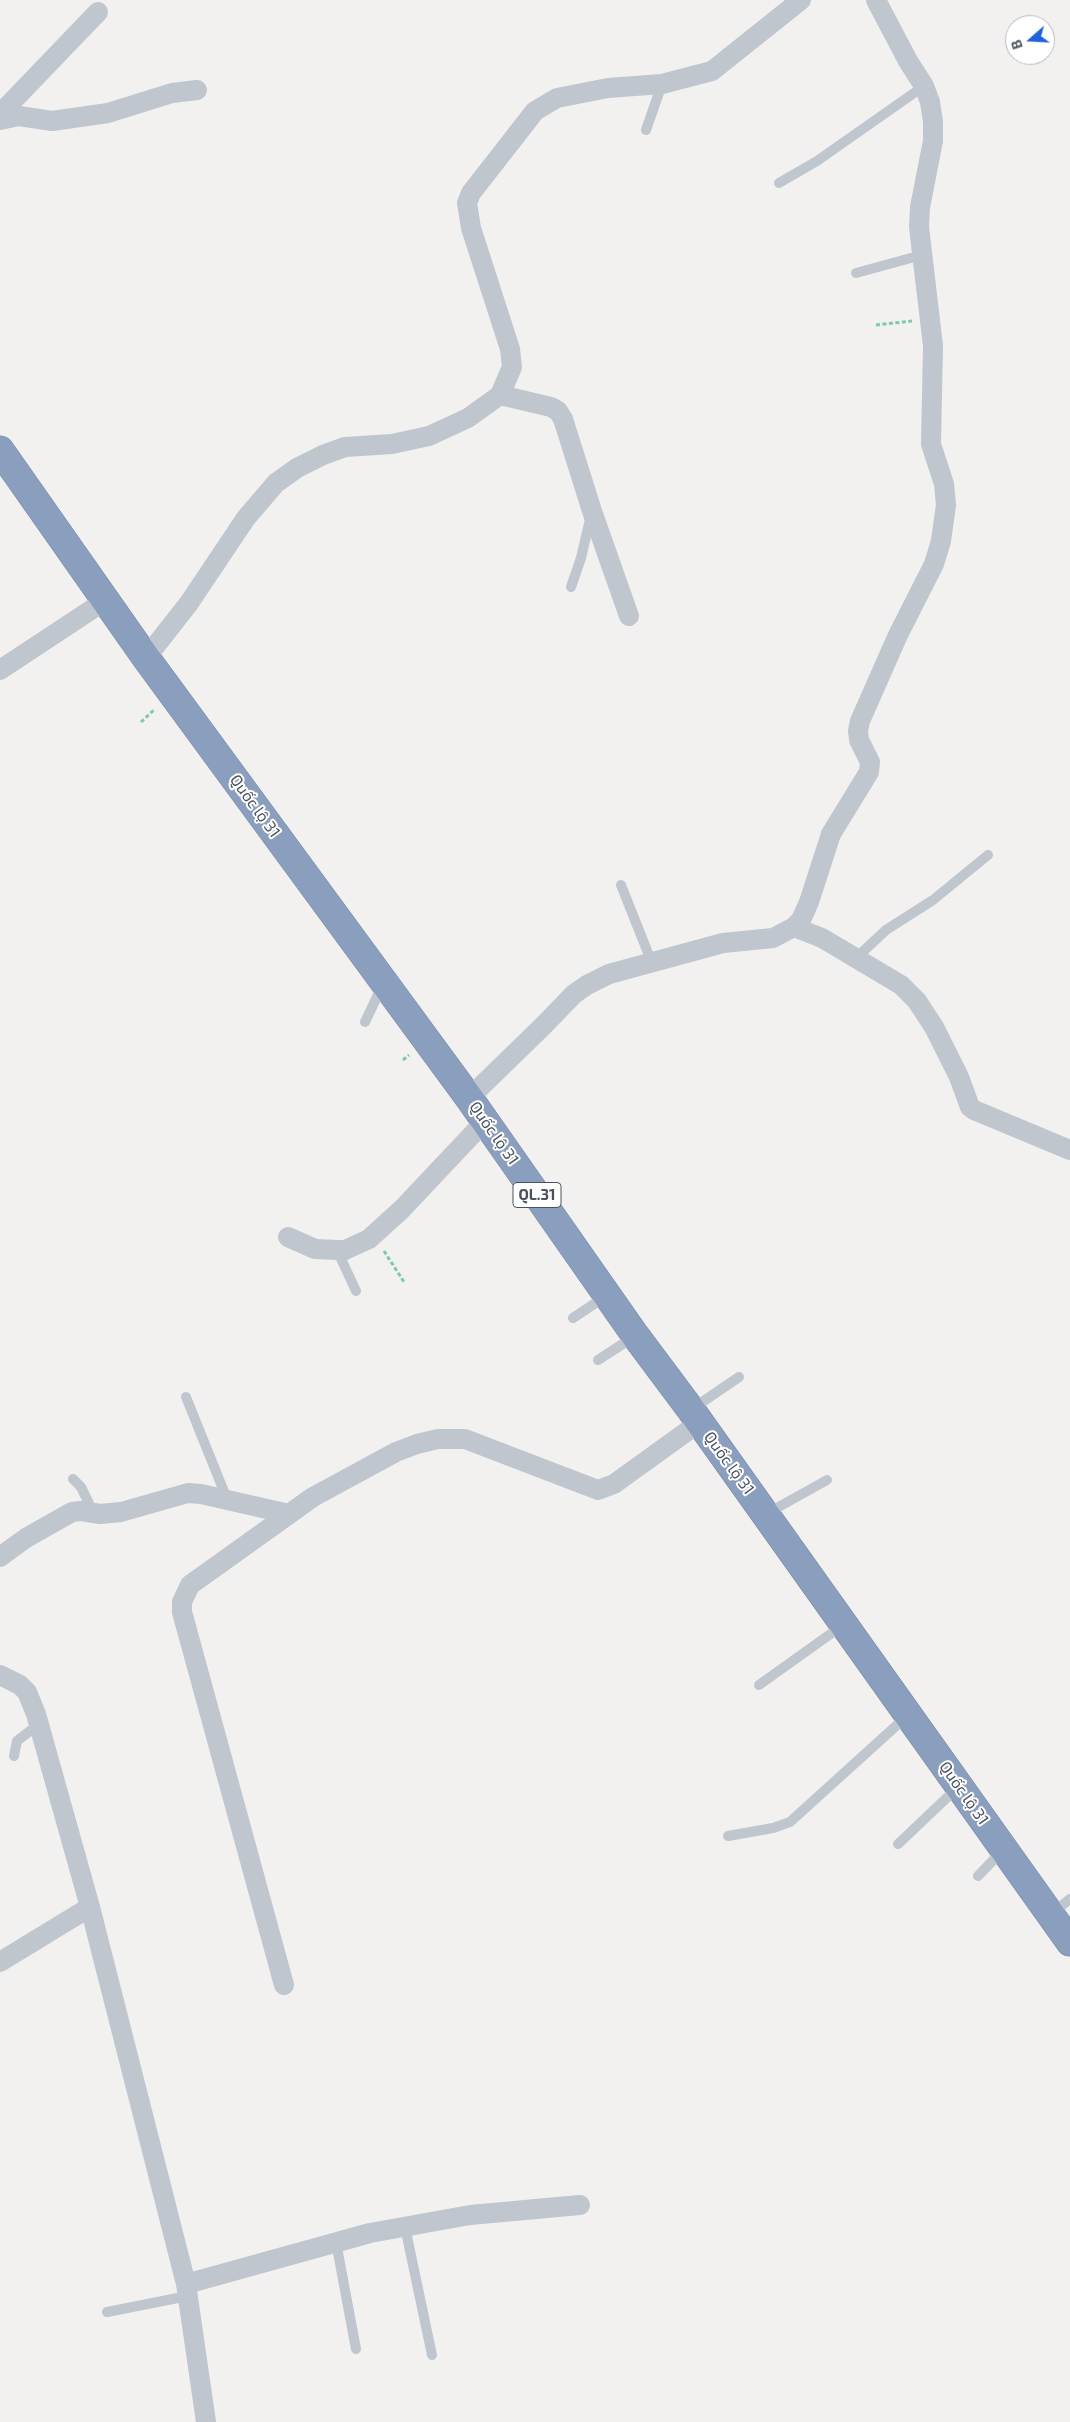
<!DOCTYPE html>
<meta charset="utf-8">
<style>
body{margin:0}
#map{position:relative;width:1070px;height:2422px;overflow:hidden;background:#f3f0f0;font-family:"Exo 2",sans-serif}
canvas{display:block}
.north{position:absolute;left:1005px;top:15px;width:50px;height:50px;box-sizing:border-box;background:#fff;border:1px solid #b6babe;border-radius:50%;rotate:251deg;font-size:14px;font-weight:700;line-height:20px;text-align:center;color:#49525d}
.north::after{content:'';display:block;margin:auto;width:18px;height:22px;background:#2062dd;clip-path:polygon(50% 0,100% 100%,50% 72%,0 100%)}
</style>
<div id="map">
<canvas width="1070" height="2422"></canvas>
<div class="north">B</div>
</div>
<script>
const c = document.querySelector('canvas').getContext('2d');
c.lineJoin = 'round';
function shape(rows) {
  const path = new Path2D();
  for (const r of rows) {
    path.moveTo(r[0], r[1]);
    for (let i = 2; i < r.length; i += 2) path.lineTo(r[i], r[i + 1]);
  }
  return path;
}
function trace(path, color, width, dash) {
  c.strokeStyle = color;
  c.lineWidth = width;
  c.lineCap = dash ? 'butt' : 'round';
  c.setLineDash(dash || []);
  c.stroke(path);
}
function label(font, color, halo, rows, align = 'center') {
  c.font = font + ' "Exo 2",sans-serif';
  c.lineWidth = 4;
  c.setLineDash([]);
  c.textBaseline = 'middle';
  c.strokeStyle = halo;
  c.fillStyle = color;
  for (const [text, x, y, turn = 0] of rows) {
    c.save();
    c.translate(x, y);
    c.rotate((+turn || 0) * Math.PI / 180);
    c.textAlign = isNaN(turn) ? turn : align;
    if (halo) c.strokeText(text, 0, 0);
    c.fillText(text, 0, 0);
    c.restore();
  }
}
const highway = shape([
 [0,450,146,658,469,1098,635,1335,691,1410,1070,1942]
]);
trace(highway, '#7589a9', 29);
trace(shape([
 [876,325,912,321],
 [141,722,155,709],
 [403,1060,409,1055],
 [384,1251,404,1282]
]), '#7acbaa', 3, [4, 2.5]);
trace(shape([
 [646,130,662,84],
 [779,183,817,161,924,86],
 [856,273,922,255],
 [571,587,581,558,591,515],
 [621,885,652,963],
 [856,958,886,930,933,900,988,855],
 [365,1022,383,984],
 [337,1250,356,1291],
 [573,1318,606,1296],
 [598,1360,635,1336],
 [186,1397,227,1499],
 [692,1409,739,1377],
 [73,1479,81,1487,93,1512],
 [766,1514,827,1480],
 [759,1685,843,1625],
 [14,1756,17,1741,39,1724],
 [728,1836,773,1828,790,1822,907,1716],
 [898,1844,958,1787],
 [978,1876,1003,1850],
 [1051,1914,1070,1899],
 [405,2227,432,2355],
 [336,2242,356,2349],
 [107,2312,188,2296]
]), '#bfc6ce', 10);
trace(shape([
 [0,114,98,12],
 [0,120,19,116,52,121,108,113,172,93,197,90],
 [500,395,551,407,558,411,563,419,592,511,629,616],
 [146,658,189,603,246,518,276,483,297,468,323,455,345,447,392,444,429,436,468,418,500,395,512,367,510,349,471,228,467,203,471,193,535,111,557,98,608,88,662,84,712,71,801,0],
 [0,670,106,600],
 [794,927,822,938,901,985,917,1001,934,1027,959,1077,970,1107,974,1110,1070,1150],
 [469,1098,543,1026,574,994,587,985,609,974,723,943,773,938,794,927,801,920,809,902,831,834,869,772,870,762,859,740,858,731,860,721,898,635,934,564,941,541,946,505,944,484,931,444,933,346,919,227,920,207,933,141,933,122,930,102,924,86,908,61,876,0],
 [288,1237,315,1249,337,1250,345,1250,369,1239,402,1209,485,1121],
 [0,1557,26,1538,72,1512,81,1511,100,1514,121,1512,188,1493,201,1494,289,1514],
 [0,1675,20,1685,27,1692,36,1714,90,1907,186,2284,206,2422],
 [0,1962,90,1907],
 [284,1985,182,1612,182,1602,190,1585,313,1497,396,1452,417,1444,438,1439,465,1439,598,1490,614,1484,700,1422],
 [186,2284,370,2233,470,2215,580,2205]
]), '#bfc6ce', 20);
trace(highway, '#8a9ebd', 28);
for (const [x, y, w] of [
 [537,1195,48]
]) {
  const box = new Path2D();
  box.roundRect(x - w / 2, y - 12.5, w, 25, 4);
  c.fillStyle = '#fff';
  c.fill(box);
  trace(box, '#49525d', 1);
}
label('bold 15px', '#49525d', null, [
 ["QL.31",537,1195]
]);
label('16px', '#49525d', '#fff', [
 ["Quốc lộ 31",255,806,54],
 ["Quốc lộ 31",494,1133,55],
 ["Quốc lộ 31",729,1463,54],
 ["Quốc lộ 31",964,1793,55]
]);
</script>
